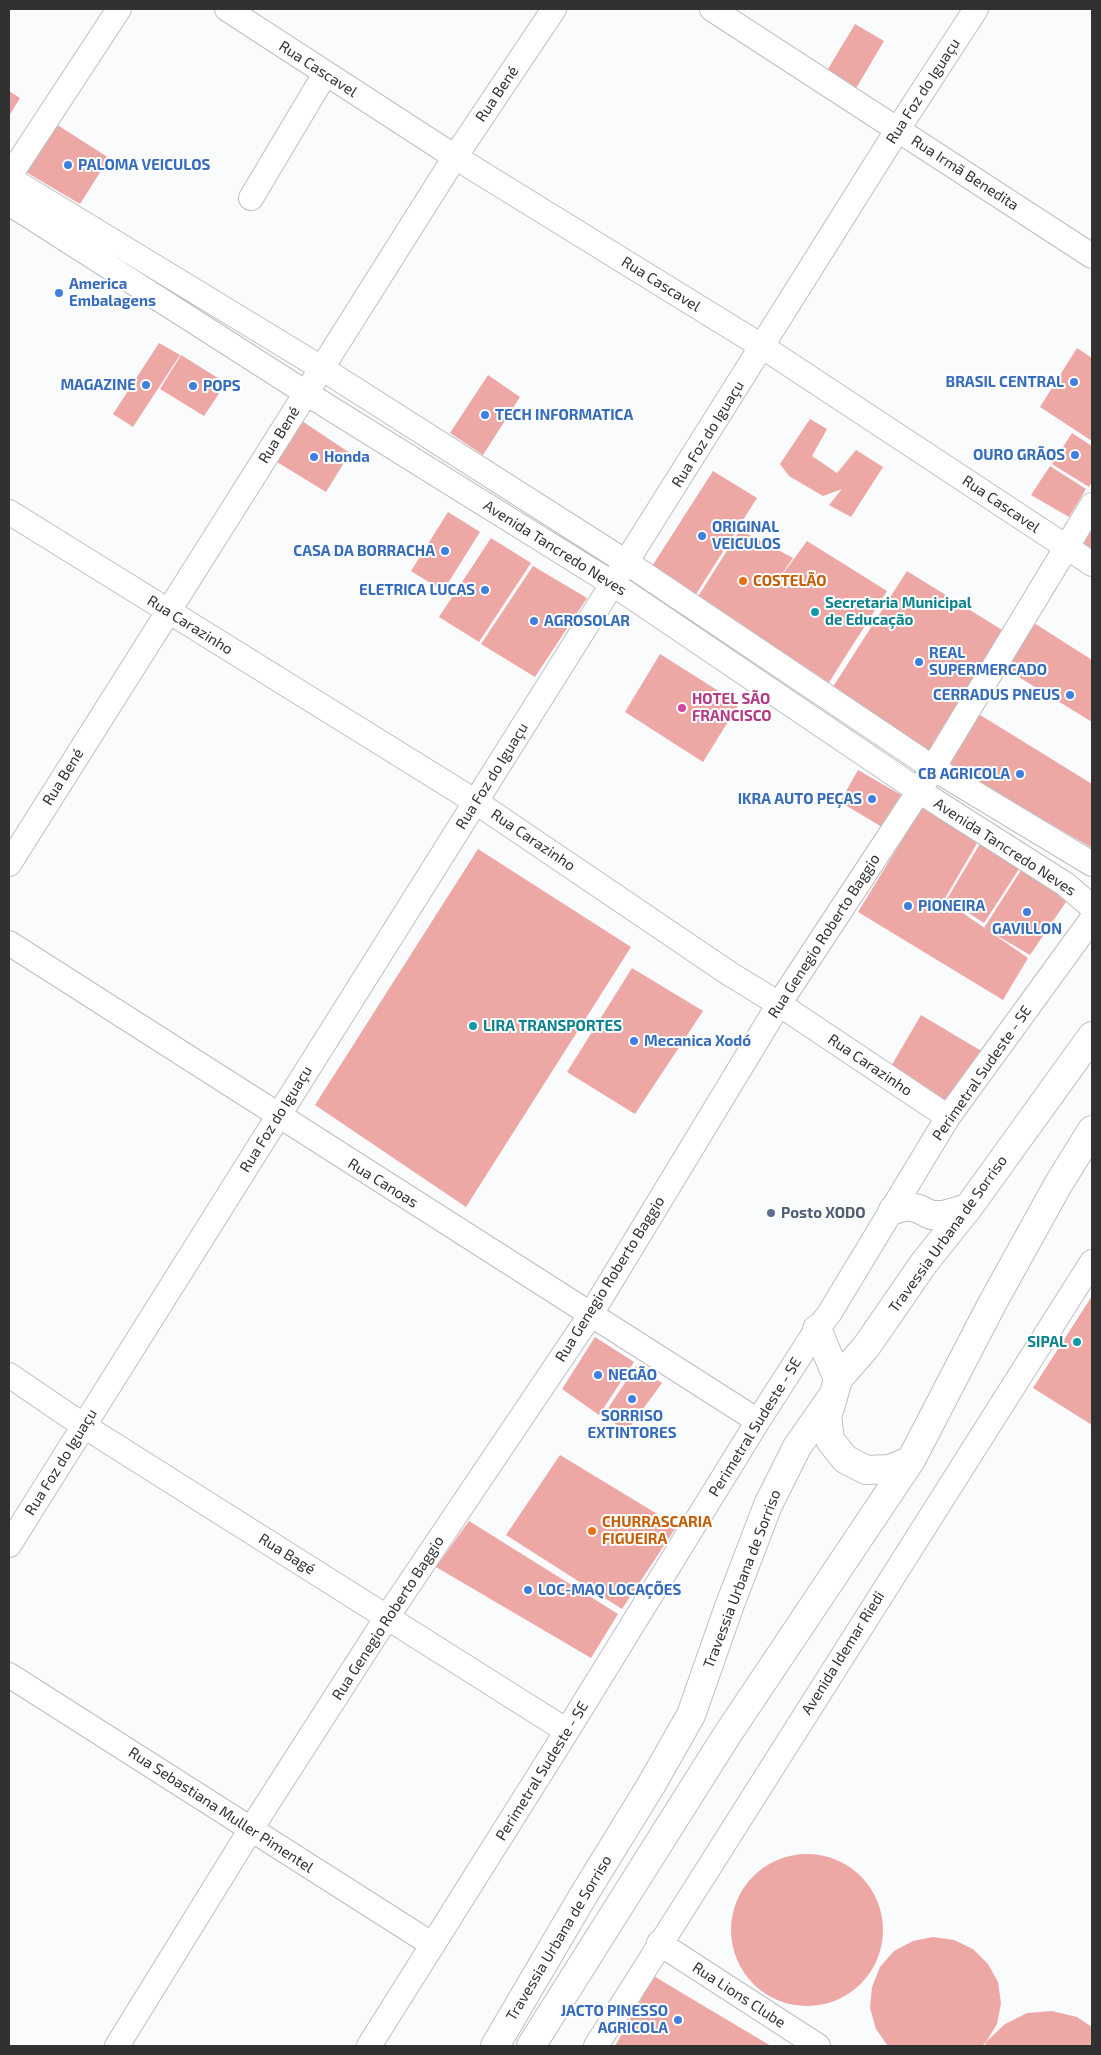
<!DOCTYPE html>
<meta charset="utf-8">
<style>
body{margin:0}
#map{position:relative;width:1101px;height:2055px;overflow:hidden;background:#fafbfd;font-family:"Exo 2",sans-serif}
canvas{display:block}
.frame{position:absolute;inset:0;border:10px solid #313132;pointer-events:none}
</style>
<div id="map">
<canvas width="1101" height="2055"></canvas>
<div class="frame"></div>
</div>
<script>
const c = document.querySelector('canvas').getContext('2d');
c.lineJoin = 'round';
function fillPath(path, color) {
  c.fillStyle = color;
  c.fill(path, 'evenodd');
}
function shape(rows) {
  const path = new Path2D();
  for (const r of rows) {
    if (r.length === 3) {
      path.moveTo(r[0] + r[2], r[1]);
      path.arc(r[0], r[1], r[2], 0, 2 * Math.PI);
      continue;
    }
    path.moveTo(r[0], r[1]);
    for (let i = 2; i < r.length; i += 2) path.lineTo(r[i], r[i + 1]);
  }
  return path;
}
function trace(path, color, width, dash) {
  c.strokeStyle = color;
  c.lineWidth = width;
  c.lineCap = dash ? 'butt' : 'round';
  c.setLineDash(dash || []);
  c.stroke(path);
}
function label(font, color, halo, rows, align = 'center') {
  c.font = font + ' "Exo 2",sans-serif';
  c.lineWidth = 4;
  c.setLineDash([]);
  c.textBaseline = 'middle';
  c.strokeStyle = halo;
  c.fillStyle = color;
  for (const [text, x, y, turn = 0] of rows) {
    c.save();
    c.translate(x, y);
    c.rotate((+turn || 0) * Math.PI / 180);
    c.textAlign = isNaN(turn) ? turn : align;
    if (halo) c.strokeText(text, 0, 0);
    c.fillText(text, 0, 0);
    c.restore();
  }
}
fillPath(shape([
 [855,24,884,41,855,90,825,74],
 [9,91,20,98,9,116],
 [56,124,109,158,80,204,26,172],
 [159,343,180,355,133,427,113,414],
 [1077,348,1092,358,1092,441,1040,407],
 [181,355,226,383,204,416,160,389],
 [488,375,520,397,483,455,450,433],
 [810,419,827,429,812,456,837,473,856,450,883,467,851,517,829,505,842,489,823,496,789,476,780,464],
 [302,421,350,453,326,492,277,462],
 [1072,433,1092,446,1092,481,1089,487,1052,464],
 [1050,466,1086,489,1069,517,1031,495],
 [713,471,757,498,691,602,647,574],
 [448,512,480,532,443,591,411,571],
 [1092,519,1092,556,1076,546],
 [740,530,793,558,769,593,807,541,887,591,828,684,694,603],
 [491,538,531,563,479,642,439,617],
 [533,566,587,598,535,677,481,644],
 [907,571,1007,633,931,754,831,690],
 [1031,621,1092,660,1092,722,1004,668],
 [660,654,739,704,703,762,625,712],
 [977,713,1092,784,1092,848,948,764],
 [858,770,903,796,882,827,840,802],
 [923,806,979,840,944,900,1028,958,1003,1000,858,912],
 [981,842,1021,866,984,923,947,899],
 [478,849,631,947,466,1207,315,1105],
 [1023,867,1070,896,1030,955,984,928],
 [632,968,703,1011,635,1114,567,1072],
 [921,1015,983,1052,947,1105,890,1068],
 [1092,1296,1092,1425,1033,1388],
 [595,1337,634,1362,599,1415,562,1389],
 [636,1366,662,1383,627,1431,603,1416],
 [560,1455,677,1526,622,1609,506,1535],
 [469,1521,618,1614,591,1658,436,1567],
 [807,1930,76],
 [933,1937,954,1940,973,1949,988,1964,998,1982,1001,2003,997,2024,986,2042,982,2046,888,2046,876,2029,870,2008,872,1987,880,1967,894,1951,913,1941],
 [654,1976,682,1993,771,2046,615,2046],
 [1052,2011,1077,2017,1092,2027,1092,2046,985,2046,986,2042,1005,2024,1027,2013]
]), '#eda7a5');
const minor = shape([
 [227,9,455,157,763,347,1092,564],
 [712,9,1092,256],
 [9,177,119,9],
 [9,178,323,369,626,562,933,768,1092,864],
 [251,198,325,74],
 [9,203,306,393,613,584,919,791,1065,884,1092,907],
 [9,512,476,802,730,974,779,1004,948,1117],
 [9,864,455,157,554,9],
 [9,943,758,1421],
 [9,1375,84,1426,567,1731],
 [9,1545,898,129,976,9],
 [9,1675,433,1945],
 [659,1943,818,2046],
 [117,2046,251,1829,387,1617,591,1314,779,1004,919,791,1092,505],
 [369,2046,567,1731,758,1421,817,1329,829,1314,948,1117,1092,919],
 [596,2046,1092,1262]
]);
const highway = shape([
 [893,1210,907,1206,919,1209,931,1215,944,1215,968,1208],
 [817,1329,838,1379],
 [833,1398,827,1416,830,1440,845,1459,866,1470,890,1469,911,1460],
 [495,2046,583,1896,650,1787,691,1715,729,1607,768,1505,797,1447,834,1394,838,1379,866,1347,924,1263,968,1208,1092,1036],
 [531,2046,727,1735,911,1460,993,1302,1059,1183,1092,1130]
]);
trace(minor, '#bdbec0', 26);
trace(highway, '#bdbec0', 30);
trace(minor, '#fff', 24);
trace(highway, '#fff', 28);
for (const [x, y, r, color] of [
 [68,165,5,"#3f7fe0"],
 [59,293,5,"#3f7fe0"],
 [1074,382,5,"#3f7fe0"],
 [146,385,5,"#3f7fe0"],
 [193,386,5,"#3f7fe0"],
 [485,415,5,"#3f7fe0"],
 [1075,455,5,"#3f7fe0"],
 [314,457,5,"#3f7fe0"],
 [702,536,5,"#3f7fe0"],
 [445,551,5,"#3f7fe0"],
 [743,581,5,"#e8710a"],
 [485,590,5,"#3f7fe0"],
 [815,612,5,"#0f9aa8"],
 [534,621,5,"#3f7fe0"],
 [919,662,5,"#3f7fe0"],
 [1070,695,5,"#3f7fe0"],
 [682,708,5,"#d1479c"],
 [1020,774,5,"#3f7fe0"],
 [872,799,5,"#3f7fe0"],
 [908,906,5,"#3f7fe0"],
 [1027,912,5,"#3f7fe0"],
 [473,1026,5,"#0f9aa8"],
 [634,1041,5,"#3f7fe0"],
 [771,1213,5,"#5c6f8a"],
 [1077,1342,5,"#0f9aa8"],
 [598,1375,5,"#3f7fe0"],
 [632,1399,5,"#3f7fe0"],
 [592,1531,5,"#e8710a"],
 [528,1590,5,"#3f7fe0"],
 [678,2020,5,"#3f7fe0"]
]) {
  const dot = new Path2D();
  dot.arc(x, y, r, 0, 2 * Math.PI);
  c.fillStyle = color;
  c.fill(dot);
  trace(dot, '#fff', 2);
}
label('15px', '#313132', '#fff', [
 ["Rua Cascavel",318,69,33],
 ["Rua Foz do Iguaçu",923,91,-57],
 ["Rua Bené",497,94,-56],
 ["Rua Irmã Benedita",965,173,33],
 ["Rua Cascavel",661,284,32],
 ["Rua Foz do Iguaçu",708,434,-58],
 ["Rua Bené",279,435,-58],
 ["Rua Cascavel",1001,504,34],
 ["Avenida Tancredo Neves",555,548,32],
 ["Rua Carazinho",190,625,32],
 ["Rua Foz do Iguaçu",492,776,-58],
 ["Rua Bené",63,777,-58],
 ["Rua Carazinho",533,840,34],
 ["Avenida Tancredo Neves",1005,847,33],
 ["Rua Genegio Roberto Baggio",824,936,-57],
 ["Rua Carazinho",870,1065,34],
 ["Perimetral Sudeste - SE",982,1073,-55],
 ["Rua Foz do Iguaçu",276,1119,-58],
 ["Rua Canoas",383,1183,32],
 ["Travessia Urbana de Sorriso",948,1234,-54],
 ["Rua Genegio Roberto Baggio",610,1279,-58],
 ["Perimetral Sudeste - SE",755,1427,-58],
 ["Rua Foz do Iguaçu",61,1462,-58],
 ["Rua Bagé",287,1554,32],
 ["Travessia Urbana de Sorriso",742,1579,-69],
 ["Rua Genegio Roberto Baggio",388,1618,-57],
 ["Avenida Idemar Riedi",843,1653,-58],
 ["Perimetral Sudeste - SE",542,1771,-58],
 ["Rua Sebastiana Muller Pimentel",221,1810,33],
 ["Travessia Urbana de Sorriso",559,1938,-59],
 ["Rua Lions Clube",739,1995,33]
]);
label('bold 15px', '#366cbe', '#fff', [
 ["PALOMA VEICULOS",78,165],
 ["America",69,284],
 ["Embalagens",69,301],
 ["BRASIL CENTRAL",1064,382,"right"],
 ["MAGAZINE",136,385,"right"],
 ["POPS",203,386],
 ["TECH INFORMATICA",495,415],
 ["OURO GRÃOS",1065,455,"right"],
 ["Honda",324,457],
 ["ORIGINAL",712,527],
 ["VEICULOS",712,544],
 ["CASA DA BORRACHA",435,551,"right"],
 ["ELETRICA LUCAS",475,590,"right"],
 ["AGROSOLAR",544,621],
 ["REAL",929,653],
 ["SUPERMERCADO",929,670],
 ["CERRADUS PNEUS",1060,695,"right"],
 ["CB AGRICOLA",1010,774,"right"],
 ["IKRA AUTO PEÇAS",862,799,"right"],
 ["PIONEIRA",918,906],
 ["GAVILLON",1027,929,"center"],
 ["Mecanica Xodó",644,1041],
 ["NEGÃO",608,1375],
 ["SORRISO",632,1416,"center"],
 ["EXTINTORES",632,1433,"center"],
 ["LOC-MAQ LOCAÇÕES",538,1590],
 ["JACTO PINESSO",668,2011,"right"],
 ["AGRICOLA",668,2028,"right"]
], 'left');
label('bold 15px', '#c56008', '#fff', [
 ["COSTELÃO",753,581],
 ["CHURRASCARIA",602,1522],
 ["FIGUEIRA",602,1539]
], 'left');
label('bold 15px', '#0d838f', '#fff', [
 ["Secretaria Municipal",825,603],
 ["de Educação",825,620],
 ["LIRA TRANSPORTES",483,1026],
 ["SIPAL",1067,1342,"right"]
], 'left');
label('bold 15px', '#b23c85', '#fff', [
 ["HOTEL SÃO",692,699],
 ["FRANCISCO",692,716]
], 'left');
label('bold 15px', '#4e5e75', '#fff', [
 ["Posto XODO",781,1213]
], 'left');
</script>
